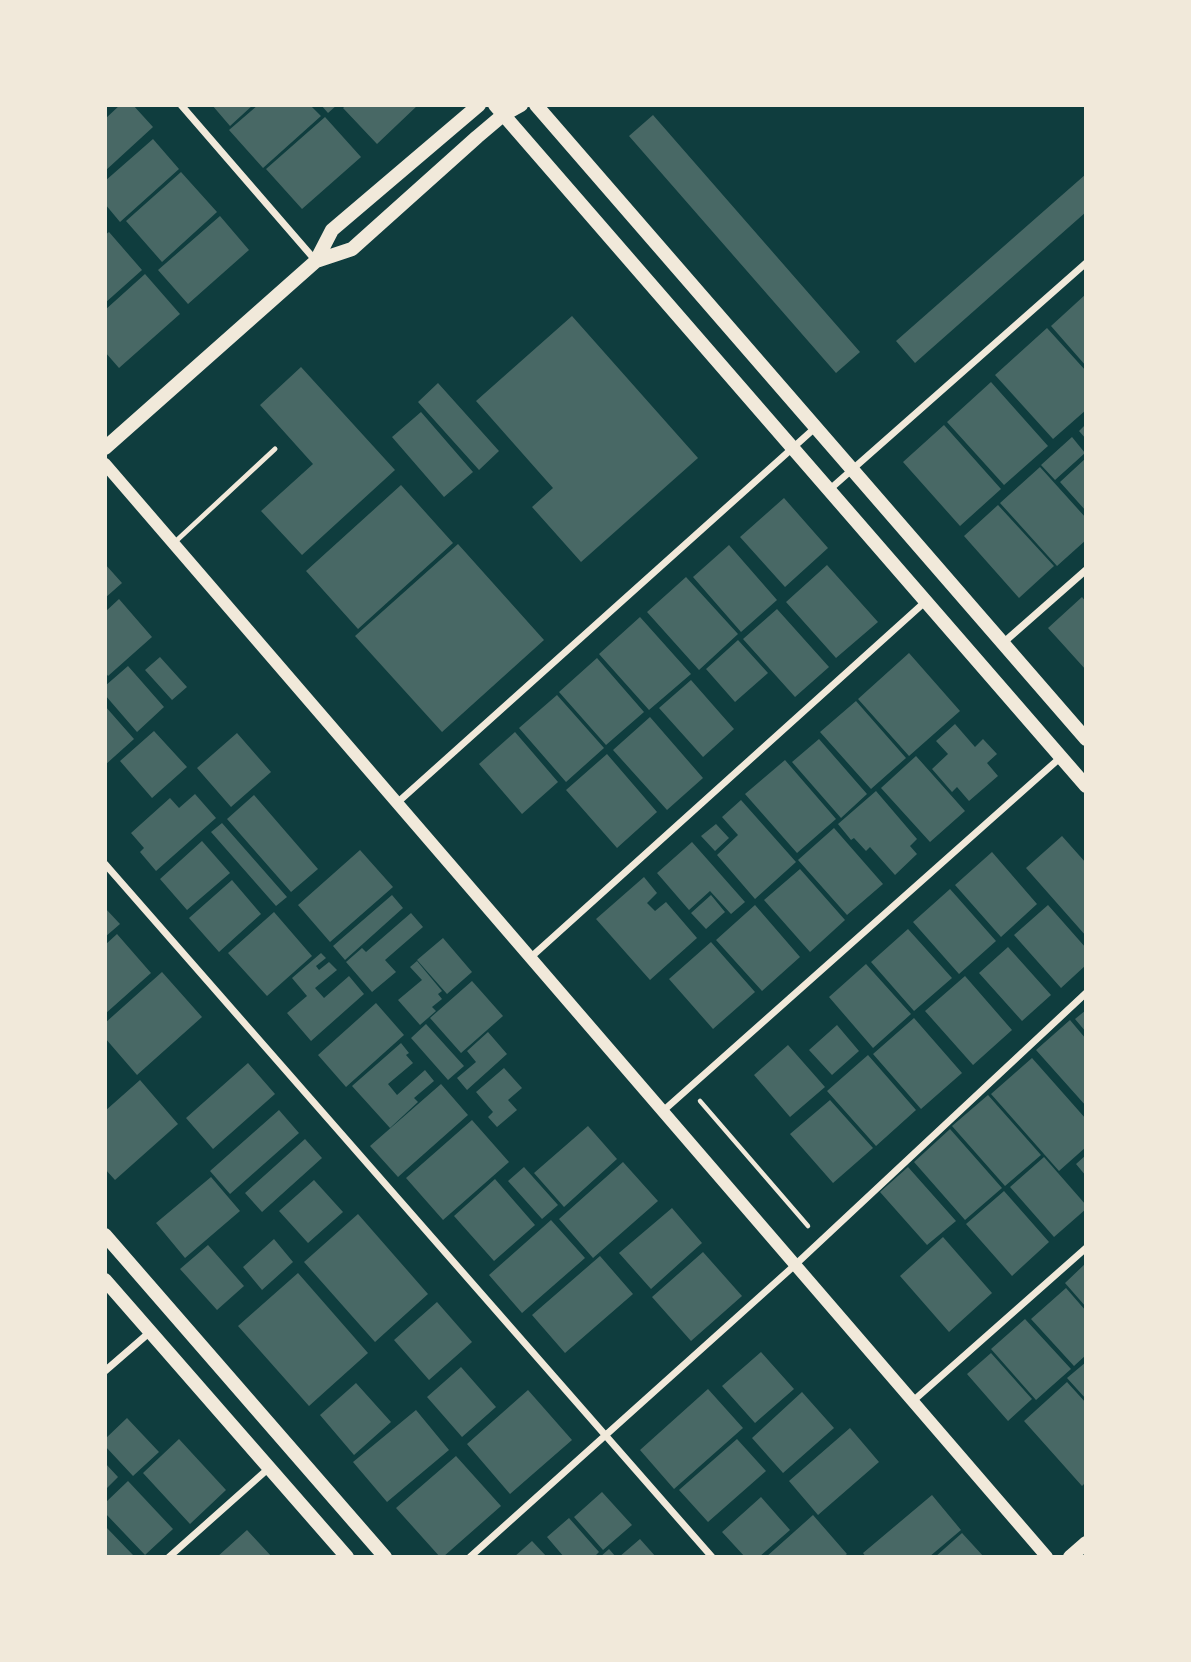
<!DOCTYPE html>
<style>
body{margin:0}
#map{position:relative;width:1191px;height:1662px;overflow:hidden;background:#0f3d3e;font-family:"Fira Sans",sans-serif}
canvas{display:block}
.frame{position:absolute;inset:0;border:107px solid #f1e9da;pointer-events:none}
</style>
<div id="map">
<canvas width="1191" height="1662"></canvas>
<div class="frame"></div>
</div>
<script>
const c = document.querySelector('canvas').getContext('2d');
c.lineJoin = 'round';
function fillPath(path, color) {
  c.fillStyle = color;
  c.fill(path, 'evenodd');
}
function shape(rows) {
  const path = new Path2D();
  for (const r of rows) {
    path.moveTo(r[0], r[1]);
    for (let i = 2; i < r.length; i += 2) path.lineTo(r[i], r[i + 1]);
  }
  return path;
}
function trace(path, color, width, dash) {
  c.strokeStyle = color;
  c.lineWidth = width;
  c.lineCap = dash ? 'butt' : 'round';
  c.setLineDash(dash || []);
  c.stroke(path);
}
fillPath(shape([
 [120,105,133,105,153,127,105,171,105,119],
 [212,105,253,105,230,126],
 [258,105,310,105,321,116,263,168,229,130],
 [321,105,337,105,328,113],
 [346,105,418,105,377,144,343,108],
 [653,115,860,352,836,373,629,136],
 [325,117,361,157,302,209,266,169],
 [153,139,179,169,120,222,105,204,105,181],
 [181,172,217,212,162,262,126,221],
 [1086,174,1086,212,915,363,896,341],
 [220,216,249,250,188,304,158,270],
 [109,232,142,270,105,303,105,235],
 [145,274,180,314,119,368,105,352,105,310],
 [1086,294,1086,366,1051,326],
 [572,316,698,458,581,562,532,507,553,488,476,401],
 [1047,328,1086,371,1086,410,1053,439,995,375],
 [301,367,395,470,302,555,261,511,313,464,260,405],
 [991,382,1048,446,1004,485,947,422],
 [438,383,499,451,479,470,418,402],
 [421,412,473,472,444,497,392,437],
 [1086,424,1086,439,1079,431],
 [944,425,1001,489,960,526,903,462],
 [1072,437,1085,453,1055,480,1041,465],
 [1086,458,1086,511,1060,482],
 [1040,467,1086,518,1086,540,1057,566,1000,503],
 [401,485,453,543,358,629,306,571],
 [784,498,828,548,785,587,740,537],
 [998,505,1054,566,1019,598,964,536],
 [458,544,544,640,442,732,355,636],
 [729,545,777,600,741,632,693,577],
 [105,564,122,583,105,598],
 [827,565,878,622,836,658,786,602],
 [686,577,738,634,699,670,647,612],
 [1082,597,1086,602,1086,670,1048,628],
 [119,599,152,637,108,676,105,672,105,612],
 [777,609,829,667,795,697,743,639],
 [640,617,691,674,649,710,599,654],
 [738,640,768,673,735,702,706,669],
 [909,653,960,711,909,756,858,699],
 [160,657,187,687,172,700,145,670],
 [597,658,644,712,606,745,559,692],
 [128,666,164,707,137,732,105,695,105,686],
 [691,680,734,729,703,757,659,708],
 [557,695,604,748,566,782,519,728],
 [856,701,906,758,871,789,820,732],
 [105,706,134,739,105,765],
 [650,717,703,778,667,810,613,750],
 [955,724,975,747,983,739,997,754,987,763,998,776,969,801,957,787,952,792,932,769,948,754,936,741],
 [154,731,187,767,152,798,120,761],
 [515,732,558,782,522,814,479,764],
 [237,733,271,772,231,807,197,768],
 [819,739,867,794,841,818,792,762],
 [607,754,657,812,617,848,566,790],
 [916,756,965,811,930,842,881,788],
 [785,760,836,819,797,853,745,794],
 [876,791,917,839,910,846,917,854,895,875,870,847,866,851,854,838,851,840,838,824],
 [195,794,216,818,156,871,140,852,144,848,131,833,170,798,179,808],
 [254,795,318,869,291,892,227,819],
 [741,800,796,862,755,899,717,855,738,835,722,817],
 [222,823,287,897,276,906,211,832],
 [716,824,729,838,715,851,701,836],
 [834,828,883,884,847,915,798,860],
 [1062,836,1086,863,1086,936,1026,868],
 [202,841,230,873,187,910,160,879],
 [692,842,745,902,731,914,710,891,689,910,657,873],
 [360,850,393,887,330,942,298,905],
 [992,852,1037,904,1001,937,955,885],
 [800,869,845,920,810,952,764,900],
 [644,877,657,893,647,903,655,911,666,902,697,938,650,980,596,919],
 [232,880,261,914,219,952,189,918],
 [950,889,996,941,959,974,913,922],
 [392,895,403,908,345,960,333,946],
 [711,895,725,912,706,929,691,913],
 [755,905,800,957,762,991,716,940],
 [1048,905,1086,948,1086,965,1061,988,1014,935],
 [105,908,120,924,105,937],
 [274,912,312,956,267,996,228,953],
 [411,913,423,927,385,960,396,972,372,992,346,962,362,948,366,952],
 [908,929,952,978,914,1011,871,962],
 [117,934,151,973,105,1014,105,945],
 [443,938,472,972,447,994,417,960],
 [711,942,755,992,713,1029,669,979],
 [1008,947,1051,995,1022,1021,979,973],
 [321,953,326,958,316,966,319,970,329,962,337,970,315,988,324,998,349,976,364,994,311,1041,287,1013,307,996,292,978],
 [417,961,442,991,438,994,442,999,432,1007,436,1011,420,1025,398,1000,422,980,410,967],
 [866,964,911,1014,873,1048,829,997],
 [162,972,202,1017,137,1075,105,1038,105,1023],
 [965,976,1012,1030,973,1065,925,1011],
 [472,981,503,1016,461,1053,430,1018],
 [376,1003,404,1035,346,1087,318,1055],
 [1086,1010,1086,1032,1075,1019],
 [914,1018,962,1073,921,1109,873,1054],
 [1070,1020,1086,1039,1086,1106,1036,1050],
 [426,1024,464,1066,448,1080,411,1038],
 [837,1025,859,1051,832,1075,809,1050],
 [488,1032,507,1054,467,1090,457,1078,476,1062,467,1051],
 [401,1043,409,1053,406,1055,413,1063,388,1084,397,1095,425,1070,434,1081,414,1098,418,1102,390,1128,352,1086],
 [788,1045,825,1087,790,1117,754,1075],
 [868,1055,916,1110,876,1146,827,1091],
 [1032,1058,1086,1119,1086,1147,1059,1171,991,1094],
 [248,1063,275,1094,213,1149,186,1118],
 [504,1068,522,1088,508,1100,517,1110,497,1127,488,1117,493,1112,476,1092],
 [140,1080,178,1124,115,1180,105,1169,105,1111],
 [441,1084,468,1115,398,1177,370,1146],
 [988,1095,1041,1155,1005,1186,952,1126],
 [830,1100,873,1148,833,1183,790,1134],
 [279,1110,299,1133,230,1194,210,1171],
 [472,1120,509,1162,443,1220,406,1178],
 [588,1126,617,1159,564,1207,534,1173],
 [950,1129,1002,1188,965,1220,914,1162],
 [305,1139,322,1158,262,1212,245,1193],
 [1086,1155,1086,1176,1076,1164],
 [1044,1157,1086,1205,1086,1209,1054,1237,1010,1187],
 [623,1162,658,1201,593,1258,559,1219],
 [524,1167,558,1205,542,1219,508,1181],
 [908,1167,956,1221,927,1245,880,1192],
 [211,1177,240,1211,185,1258,156,1223],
 [495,1179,535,1225,494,1261,454,1216],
 [314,1180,343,1212,308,1243,279,1211],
 [1004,1191,1049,1242,1012,1276,966,1224],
 [672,1208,702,1243,651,1289,619,1253],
 [358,1214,428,1294,375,1342,304,1262],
 [551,1220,585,1258,522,1313,489,1275],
 [943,1237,992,1293,949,1332,900,1276],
 [274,1239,293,1262,262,1290,243,1267],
 [208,1245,244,1286,217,1310,180,1269],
 [703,1252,742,1296,691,1341,652,1297],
 [600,1256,633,1294,565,1353,532,1315],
 [1086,1263,1086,1307,1065,1283],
 [298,1273,368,1353,309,1406,238,1326],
 [1066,1288,1086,1311,1086,1355,1074,1366,1031,1319],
 [437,1302,472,1342,429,1380,394,1340],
 [1025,1319,1071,1369,1036,1400,991,1349],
 [761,1352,794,1389,755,1423,722,1386],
 [991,1353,1032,1399,1008,1421,967,1374],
 [1086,1362,1086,1399,1067,1378],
 [461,1367,496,1407,462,1437,427,1397],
 [1067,1382,1086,1403,1086,1482,1082,1486,1024,1421],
 [356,1383,391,1422,354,1455,320,1415],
 [708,1389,743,1428,674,1489,640,1450],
 [528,1390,572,1440,510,1494,467,1444],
 [802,1392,834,1428,783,1473,752,1438],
 [416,1410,449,1450,387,1502,353,1462],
 [127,1418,159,1452,133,1476,105,1446,105,1439],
 [850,1428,879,1462,818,1515,789,1481],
 [179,1439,226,1490,190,1524,143,1473],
 [737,1439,766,1471,708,1522,679,1490],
 [456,1456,501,1506,443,1557,440,1557,396,1508],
 [105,1463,118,1477,105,1490],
 [128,1481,173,1529,145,1555,105,1513,105,1503],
 [602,1492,632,1525,603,1550,574,1517],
 [932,1495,961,1530,929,1557,866,1557,863,1553],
 [761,1497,790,1530,759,1557,745,1557,722,1532],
 [813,1515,847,1554,843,1557,766,1557],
 [569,1518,599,1552,594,1557,564,1557,547,1537],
 [105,1526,133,1555,131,1557,105,1557],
 [247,1530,272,1557,217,1557],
 [962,1533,984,1557,935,1557],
 [640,1539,656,1557,619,1557],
 [532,1541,547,1557,514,1557],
 [609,1549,616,1557,600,1557]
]), '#486865');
trace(shape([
 [700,1101,808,1226]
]), '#f1e9da', 4.5);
trace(shape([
 [175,542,275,449]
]), '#f1e9da', 5);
trace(shape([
 [181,105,316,261],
 [829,490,1086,263],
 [1003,643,1086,570],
 [397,803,816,427],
 [105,864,712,1557],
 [530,958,926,601],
 [663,1111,1061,757],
 [105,1371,150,1332],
 [913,1401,1086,1248],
 [169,1557,269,1468],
 [470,1557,795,1265,1086,993]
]), '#f1e9da', 7);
trace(shape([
 [105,464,1047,1557]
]), '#f1e9da', 12);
trace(shape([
 [495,105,1086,786],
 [536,105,1086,739],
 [316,261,352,249,477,137,503,115,521,105],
 [105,448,316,261,332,230,479,105],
 [105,1235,385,1557],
 [105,1280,347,1557],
 [1070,1557,1086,1543]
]), '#f1e9da', 14);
</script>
